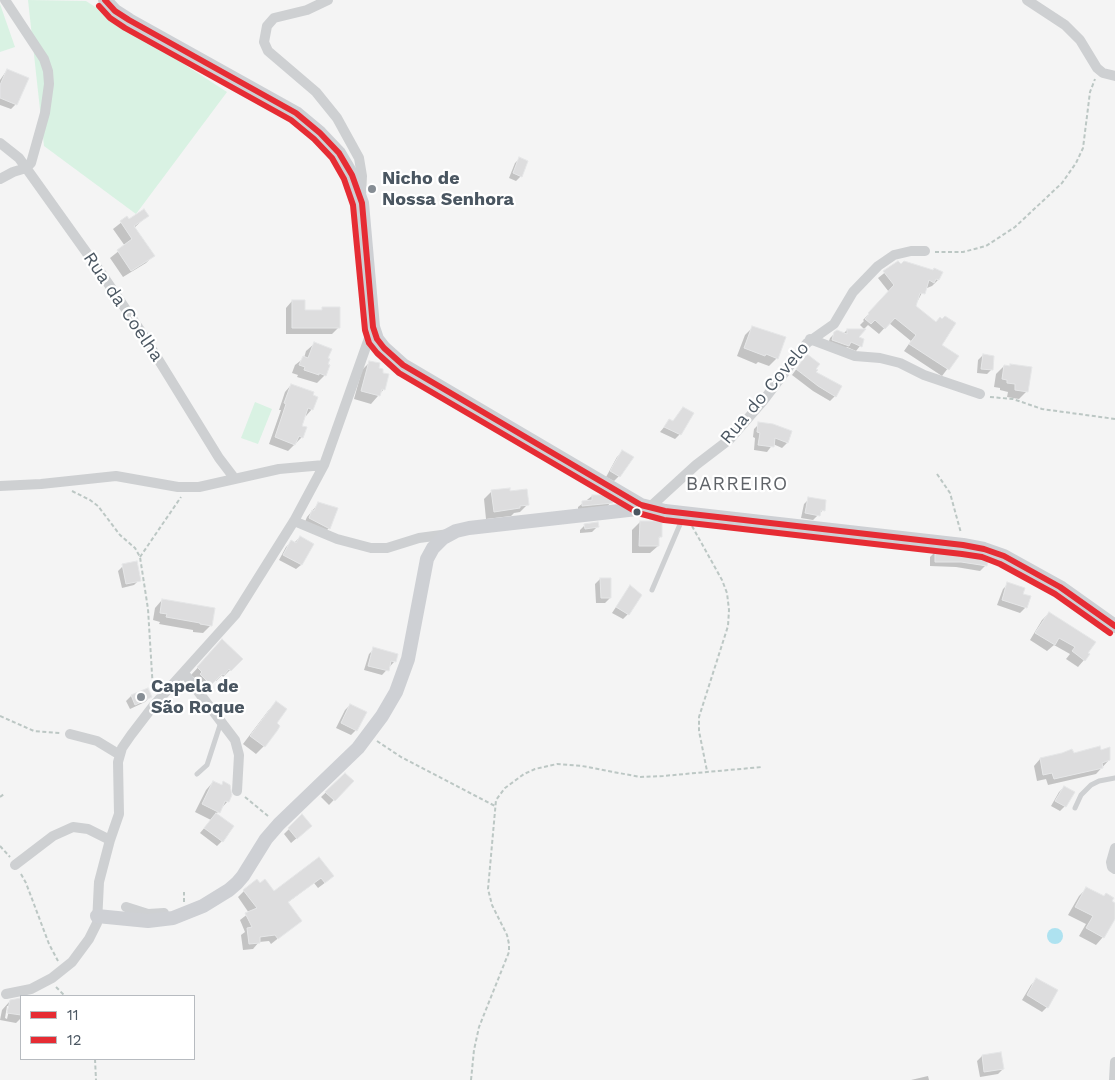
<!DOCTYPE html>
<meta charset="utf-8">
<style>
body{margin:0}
#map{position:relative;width:1115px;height:1080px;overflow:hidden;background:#f4f4f4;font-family:"Work Sans",sans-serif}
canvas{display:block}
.legend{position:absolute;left:20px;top:995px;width:175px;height:65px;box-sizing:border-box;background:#fff;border:1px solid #b7bbc0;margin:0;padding:6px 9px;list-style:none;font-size:15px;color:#4a5661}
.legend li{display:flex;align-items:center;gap:10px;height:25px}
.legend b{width:25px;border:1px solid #b7bbc0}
</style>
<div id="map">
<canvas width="1115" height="1080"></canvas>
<ul class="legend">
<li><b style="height:6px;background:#e62c34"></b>11</li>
<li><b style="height:6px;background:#e62c34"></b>12</li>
</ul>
</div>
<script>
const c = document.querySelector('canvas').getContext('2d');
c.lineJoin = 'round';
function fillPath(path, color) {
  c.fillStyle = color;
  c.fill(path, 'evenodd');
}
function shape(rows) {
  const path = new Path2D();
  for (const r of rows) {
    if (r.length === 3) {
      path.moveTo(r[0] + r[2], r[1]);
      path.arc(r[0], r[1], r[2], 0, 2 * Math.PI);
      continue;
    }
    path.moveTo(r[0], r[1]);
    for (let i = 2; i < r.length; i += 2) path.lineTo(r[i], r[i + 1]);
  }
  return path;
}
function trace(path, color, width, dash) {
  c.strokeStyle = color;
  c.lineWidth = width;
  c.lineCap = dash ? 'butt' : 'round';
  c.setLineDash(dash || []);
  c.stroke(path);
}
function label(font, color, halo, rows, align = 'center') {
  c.font = font + ' "Work Sans",sans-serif';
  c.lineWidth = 4.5;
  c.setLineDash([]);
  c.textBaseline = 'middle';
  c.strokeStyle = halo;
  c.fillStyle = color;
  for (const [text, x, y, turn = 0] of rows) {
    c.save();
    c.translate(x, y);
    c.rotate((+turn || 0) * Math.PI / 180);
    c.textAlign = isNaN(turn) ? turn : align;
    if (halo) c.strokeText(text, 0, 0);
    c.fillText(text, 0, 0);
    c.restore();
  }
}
fillPath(shape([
 [28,0,86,1,227,92,136,214,44,146],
 [0,4,15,47,0,52],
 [255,402,272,409,258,444,241,438]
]), '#d9f2e3');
fillPath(shape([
 [1055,936,8]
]), '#aee2f0');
fillPath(shape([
 [7,70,16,104,11,109,0,105,0,80],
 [520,158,521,176,516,181,509,178,515,163],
 [147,216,134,228,153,256,146,263,123,277,110,258,125,246,113,229,127,218,129,221],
 [897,263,901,265,941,273,938,280,932,286,927,288,925,287,915,306,935,323,940,345,957,356,942,376,904,351,911,341,889,323,879,334,868,325,864,329,860,325,864,321,863,320,889,292,878,278],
 [292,301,303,311,320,311,323,309,339,327,332,334,286,334,286,308],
 [753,327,777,358,769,366,758,362,756,364,737,356,745,335],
 [847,330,860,346,856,351,847,347,843,350,828,344,830,338,835,333,843,334],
 [314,344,327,359,325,375,317,383,297,377,298,375,292,373,295,365,304,358,306,351],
 [983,355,992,369,987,374,977,373,978,360],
 [803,360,815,369,815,372,835,396,830,401,813,391,792,375],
 [370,362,377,369,384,389,371,404,354,399,362,370],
 [1010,365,1027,391,1019,399,1007,397,1008,392,1000,390,1000,388,994,387,996,374,1004,366,1009,367],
 [291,385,312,409,306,416,304,415,300,426,302,437,288,451,269,444,281,410,279,410,285,392],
 [684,409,680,434,675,439,660,432,665,426,670,421,672,422],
 [759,424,787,443,782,448,773,444,767,452,754,450,755,438,753,437,754,429],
 [622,452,619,476,614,481,606,477,617,457],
 [492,491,509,492,528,504,520,512,514,513,511,516,486,519,484,499],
 [592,496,611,502,606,508,578,511,578,507],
 [809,499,823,510,813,520,801,518,804,504],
 [318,504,329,528,324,533,304,524,307,517],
 [640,522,661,536,658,539,658,546,650,553,632,553,632,530],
 [585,525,597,527,592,532,580,533,580,530],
 [300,537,312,544,301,565,296,569,279,560,286,547,291,542,294,543],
 [935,552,985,566,980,571,956,567,930,566,930,557],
 [123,566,139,580,134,585,122,588,118,571],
 [600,579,610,598,605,603,596,603,595,584],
 [1008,584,1022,594,1029,597,1025,608,1020,613,997,605,1003,589],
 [626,592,628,614,623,619,612,613],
 [162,600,210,626,203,633,193,632,193,630,159,624,160,622,153,620,155,608],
 [1049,613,1086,653,1084,660,1078,667,1066,659,1070,654,1054,645,1047,651,1030,640,1042,620],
 [216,648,241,659,223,677,222,675,216,681,214,680,204,691,194,682,196,679,191,675],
 [374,649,394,662,382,675,364,670,369,654],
 [147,689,150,697,145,702,130,709,126,701,131,696],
 [276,703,264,746,256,754,243,744,268,711],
 [350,705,356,730,351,735,336,728,345,710],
 [1100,751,1109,760,1096,774,1048,785,1046,779,1037,781,1034,766,1040,759],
 [345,774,352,781,329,805,321,797],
 [213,782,221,786,224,783,228,801,216,814,222,841,217,846,200,833,211,820,195,812,206,790],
 [1064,787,1065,806,1060,811,1051,806,1059,792],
 [302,816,305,831,291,843,284,834],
 [319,859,326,882,318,888,314,883,287,903,301,920,271,944,269,941,259,942,253,949,243,950,241,935,245,932,240,920,249,913,238,897,244,891,260,884,274,892],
 [1087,888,1115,904,1115,916,1103,937,1096,945,1079,936,1086,924,1068,915,1079,896],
 [1036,980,1047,1007,1042,1012,1022,1000,1031,985],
 [21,999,21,1018,16,1023,0,1020,2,1010,10,1001],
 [7,1006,10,1006,7,1019,5,1018],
 [982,1056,1003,1069,998,1074,980,1077,977,1061],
 [928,1076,929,1080,911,1080]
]), '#0003');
const building = shape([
 [7,69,29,78,17,105,0,98,0,85,7,69],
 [519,157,528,161,522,177,513,173,519,157],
 [144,209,149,216,134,226,155,256,131,271,117,250,132,239,120,221,127,216,129,219,144,209],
 [898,261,901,264,904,261,933,270,934,268,943,272,939,280,936,279,934,283,929,280,925,294,920,293,916,306,936,322,940,317,942,319,945,316,956,323,942,345,959,356,949,370,909,344,916,335,895,318,885,329,875,320,871,324,865,319,869,314,868,313,894,285,883,271,898,261],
 [292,300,305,300,305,310,322,310,322,307,340,307,340,328,292,328,292,300],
 [752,326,786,337,778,359,766,354,765,356,744,348,752,326],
 [847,329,866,329,859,337,864,339,862,347,851,342,849,346,832,340,834,332,837,330,847,334,847,329],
 [314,342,332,349,328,358,330,359,328,364,330,365,326,376,319,373,319,375,304,370,305,367,299,365,303,356,308,358,314,342],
 [807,354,820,364,816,369,818,370,816,372,842,386,836,397,818,386,796,369,807,354],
 [983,354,994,356,993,370,981,369,983,354],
 [369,361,380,363,379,368,383,369,383,373,389,374,385,390,382,389,380,396,361,391,369,361],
 [1010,364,1032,367,1028,392,1015,390,1015,384,1007,383,1007,380,1002,379,1004,365,1010,366,1010,364],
 [291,384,314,392,313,395,318,397,313,410,308,408,302,426,307,427,303,438,299,436,295,445,275,437,286,404,284,403,291,384],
 [683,407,694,413,681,435,664,427,669,419,673,421,683,407],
 [758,422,773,424,792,431,788,443,775,438,774,447,758,445,760,433,757,432,758,422],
 [622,450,634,457,620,477,610,471,622,450],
 [510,488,510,491,527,489,529,505,520,506,520,508,494,512,491,490,510,488],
 [592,495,606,495,612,498,613,503,582,506,582,501,592,500,592,495],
 [808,497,826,500,825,511,821,510,820,516,805,513,808,497],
 [318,502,338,508,330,529,309,518,312,510,314,511,318,502],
 [640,521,662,521,662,537,659,537,659,546,639,546,640,521],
 [598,522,599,527,585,529,584,524,598,522],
 [300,536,314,544,302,565,283,555,291,540,296,543,300,536],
 [935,551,982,557,988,560,987,566,961,562,935,562,935,551],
 [137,561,141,581,126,584,122,564,137,561],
 [600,578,611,578,611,598,601,598,600,578],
 [1007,582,1025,588,1023,594,1031,596,1027,608,1002,600,1007,582],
 [630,585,642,595,629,615,616,607,630,585],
 [162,599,215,608,212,626,200,624,200,623,166,617,167,614,160,613,162,599],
 [1049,612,1096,642,1088,653,1090,654,1085,661,1072,651,1075,647,1059,638,1055,645,1035,633,1049,612],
 [222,639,243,659,231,671,229,669,224,675,222,674,211,685,200,674,202,672,197,667,222,639],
 [373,647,398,654,396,662,391,661,389,671,368,666,373,647],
 [148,688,152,697,135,705,131,695,148,688],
 [276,701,287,709,277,723,280,726,277,731,265,747,250,736,276,701],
 [350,704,367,712,357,731,341,723,350,704],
 [1100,746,1101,750,1110,747,1110,760,1102,763,1103,768,1054,779,1052,773,1043,775,1040,758,1062,753,1072,749,1074,753,1100,746],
 [345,773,354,781,335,801,325,792,345,773],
 [213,781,222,785,223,781,230,785,232,795,229,802,225,801,220,813,202,804,213,781],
 [1064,786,1075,792,1066,807,1055,801,1064,786],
 [216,813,234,826,223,842,204,828,216,813],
 [302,814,312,826,297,839,288,828,302,814],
 [319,857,334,876,325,883,321,878,288,902,302,921,278,939,275,935,260,937,260,943,249,944,247,928,252,927,245,913,257,908,243,890,257,879,260,883,265,879,274,891,319,857],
 [1086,887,1104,896,1106,893,1114,898,1112,901,1115,903,1115,919,1104,938,1086,928,1093,916,1075,907,1086,887],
 [1036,978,1058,990,1048,1008,1027,995,1036,978],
 [21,998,21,1015,7,1013,10,1000,21,998],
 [1001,1052,1004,1069,984,1072,982,1055,1001,1052]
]);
fillPath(building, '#ddddde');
trace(building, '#e5e6e7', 1);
trace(shape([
 [935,252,963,252,986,246,1015,227,1062,183,1076,163,1083,148,1090,92,1095,79],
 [990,397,1013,399,1042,409,1115,419],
 [937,474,950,493,961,533],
 [72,491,90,500,98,506,120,535,135,548,140,557,148,609,153,690],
 [692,526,722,580,727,593,729,610,728,626,699,717,699,731,707,771],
 [140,557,181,497],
 [0,716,34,731,60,733],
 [377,741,401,757,495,806],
 [0,797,4,794],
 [245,797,268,816],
 [0,846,10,857],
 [21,874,26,883,49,944,58,961],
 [184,902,184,892],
 [56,987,65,996],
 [95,1059,96,1080],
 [471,1080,474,1050,479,1027,509,952,509,944,507,935,492,905,488,889,496,800,505,788,524,774,535,769,557,764,582,766,640,777,663,776,762,767]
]), '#bcc7c4', 2, [4, 2.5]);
trace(shape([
 [652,590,684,515],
 [197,774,207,765,221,722],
 [1075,808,1081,795,1091,785,1099,781,1115,778]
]), '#ced0d2', 5);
trace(shape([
 [328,0,307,10,274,18,267,26,264,42,268,51,316,92,337,118,359,158,362,176,361,195],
 [1027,0,1065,25,1080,40,1097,68,1103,73,1115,76],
 [0,143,19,158,99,270,142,333,219,458,235,479],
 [0,179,13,172,26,168,31,163,45,113,49,84,48,71,44,59,5,0],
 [810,339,855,356,880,358,900,363,924,375,980,394],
 [0,486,41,484,116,476,178,487,199,487,279,469,324,465],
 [649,508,696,465,730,439,763,401,807,343,834,324,853,292,878,266,894,255,911,251,925,251],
 [294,521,337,539,371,548,387,548,419,538,449,534],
 [184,673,235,740,239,755,237,791],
 [70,734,97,741,120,755],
 [1115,848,1111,862,1112,867,1115,869],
 [15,865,53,836,73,827,88,829,110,840],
 [126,907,148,914,164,913],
 [6,994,31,989,52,978,72,962,89,939,97,923,99,882,110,840,119,814,118,762,122,748,131,735,154,705,235,615,294,521,324,465,373,327],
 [1114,1080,1115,1062]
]), '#ced0d2', 10);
trace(shape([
 [105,0,115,11,129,20,296,113,320,133,339,153,352,175,362,203,373,327,377,339,384,348,403,365,641,505,665,511,963,545,984,549,1004,556,1060,587,1115,626],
 [97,916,148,921,173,918,203,906,229,890,237,883,243,876,266,839,279,824,358,748,382,716,396,692,408,659,427,559,433,548,443,538,456,531,469,528,646,508]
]), '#ced0d4', 14);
trace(shape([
 [105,0,115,11,129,20,296,113,320,133,339,153,352,175,362,203,373,327,377,339,384,348,403,365,641,505,665,511,963,545,984,549,1004,556,1060,587,1115,626]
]), '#e62c34', 6);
trace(shape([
 [99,6,110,18,125,28,291,120,314,139,332,158,344,179,353,205,365,330,369,343,377,353,399,373,638,513,664,520,962,554,982,557,1000,564,1055,594,1110,633]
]), '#e62c34', 6);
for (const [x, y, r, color] of [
 [372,189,5,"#868d94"],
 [637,512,4.5,"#4a5661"],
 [141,697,5,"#868d94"]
]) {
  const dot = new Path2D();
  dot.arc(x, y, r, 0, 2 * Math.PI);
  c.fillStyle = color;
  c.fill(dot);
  trace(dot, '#fff', 2);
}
label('bold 18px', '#4a5661', '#fff', [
 ["Nicho de",382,179],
 ["Nossa Senhora",382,200],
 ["Capela de",151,687],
 ["São Roque",151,708]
], 'left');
label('18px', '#4a5661', '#fff', [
 ["Rua da Coelha",123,307,56],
 ["Rua do Covelo",765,393,-50]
]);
c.letterSpacing = '1px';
label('19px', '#5f6368', '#fff', [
 ["BARREIRO",737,484]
]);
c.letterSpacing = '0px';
</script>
